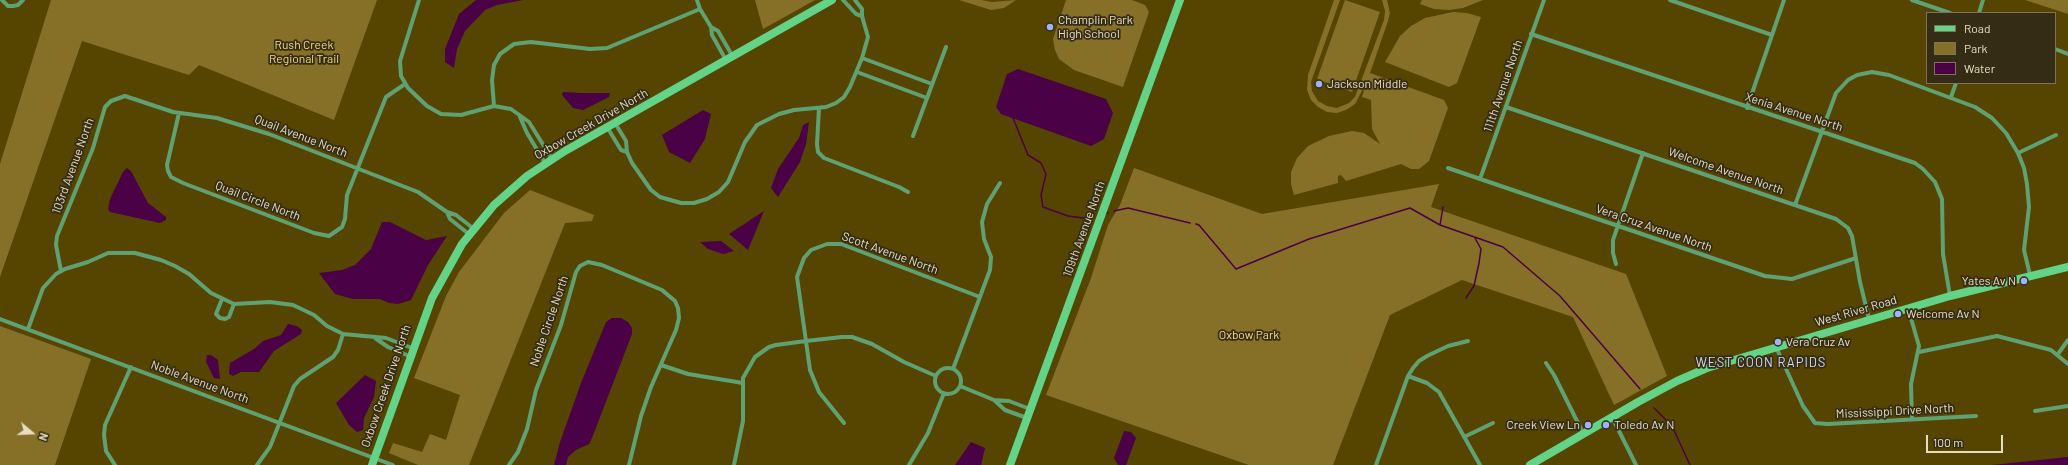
<!DOCTYPE html>
<style>
body{margin:0}
#map{position:relative;width:2068px;height:465px;overflow:hidden;background:#564501;font-family:Barlow,sans-serif}
canvas{display:block}
.legend{position:absolute;left:1926px;top:12px;width:130px;height:72px;box-sizing:border-box;background:#342c14;border:1px solid #7c7359;margin:0;padding:5px 7px;list-style:none;font-size:12px;color:#e7ddc0}
.legend li{display:flex;align-items:center;gap:8px;height:20px}
.legend b{width:20px;border:1px solid #7c7359}
.north{position:absolute;left:12px;top:413px;width:40px;height:40px;-webkit-text-stroke:3px #342c14;paint-order:stroke;rotate:109deg;font-size:11px;font-weight:700;line-height:16px;text-align:center;color:#e7ddc0}
.north::after{content:'';display:block;margin:auto;width:14px;height:18px;background:#e7ddc0;clip-path:polygon(50% 0,100% 100%,50% 72%,0 100%)}
.scale{position:absolute;left:1926px;top:435px;width:77px;height:18px;box-sizing:border-box;border:2px solid #e7ddc0;border-top:0;padding-left:5px;font-size:12px;line-height:14px;white-space:nowrap;color:#e7ddc0;-webkit-text-stroke:3px #342c14;paint-order:stroke}
</style>
<div id="map">
<canvas width="2068" height="465"></canvas>
<ul class="legend">
<li><b style="height:5px;background:#63d387"></b>Road</li>
<li><b style="height:11px;background:#867028"></b>Park</li>
<li><b style="height:11px;background:#4a0145"></b>Water</li>
</ul>
<div class="north">N</div>
<div class="scale">100 m</div>
</div>
<script>
const c = document.querySelector('canvas').getContext('2d');
c.lineJoin = 'round';
function fillPath(path, color) {
  c.fillStyle = color;
  c.fill(path, 'evenodd');
}
function shape(rows) {
  const path = new Path2D();
  for (const r of rows) {
    if (r.length === 3) {
      path.moveTo(r[0] + r[2], r[1]);
      path.arc(r[0], r[1], r[2], 0, 2 * Math.PI);
      continue;
    }
    path.moveTo(r[0], r[1]);
    for (let i = 2; i < r.length; i += 2) path.lineTo(r[i], r[i + 1]);
  }
  return path;
}
function trace(path, color, width, dash) {
  c.strokeStyle = color;
  c.lineWidth = width;
  c.lineCap = dash ? 'butt' : 'round';
  c.setLineDash(dash || []);
  c.stroke(path);
}
function label(font, color, halo, rows, align = 'center') {
  c.font = font + ' Barlow,sans-serif';
  c.lineWidth = 3.5;
  c.setLineDash([]);
  c.textBaseline = 'middle';
  c.strokeStyle = halo;
  c.fillStyle = color;
  for (const [text, x, y, turn = 0] of rows) {
    c.save();
    c.translate(x, y);
    c.rotate((+turn || 0) * Math.PI / 180);
    c.textAlign = isNaN(turn) ? turn : align;
    if (halo) c.strokeText(text, 0, 0);
    c.fillText(text, 0, 0);
    c.restore();
  }
}
fillPath(shape([
 [51,0,377,0,334,120,199,65,189,75,82,41,0,277,0,164],
 [755,0,815,0,763,29],
 [959,0,981,0,992,2,1016,0,1004,8,991,10],
 [1066,0,1132,0,1145,5,1149,12,1123,87,1074,70,1059,59,1055,50,1053,39],
 [1334,0,1340,0,1311,82,1312,91,1318,101,1327,106,1337,108,1349,103,1355,97,1384,20,1385,11,1382,0,1387,0,1390,13,1388,21,1370,73,1444,100,1448,108,1429,161,1419,169,1411,169,1401,164,1346,181,1341,175,1338,176,1338,183,1294,195,1291,184,1291,172,1297,158,1308,146,1329,136,1352,131,1364,133,1380,144,1372,129,1371,100,1362,97,1366,83,1355,104,1346,110,1337,113,1327,112,1318,107,1311,100,1307,90,1308,75],
 [1345,0,1380,12,1352,92,1317,79],
 [1422,0,1483,0,1463,8,1449,10,1434,9,1420,4],
 [2025,0,2068,0,2068,14],
 [1453,12,1467,13,1481,17,1457,83,1449,87,1385,62,1400,36,1411,26,1425,18],
 [1134,168,1262,214,1439,184,1431,207,1626,274,1667,376,1614,405,1573,317,1462,280,1390,315,1333,465,1249,465,1046,395,1091,278,1108,225,1120,205],
 [530,190,594,215,592,221,565,223,469,465,418,465,389,453,393,443,422,452,430,434,446,440,460,395,414,378,446,296,459,272,504,213],
 [0,326,91,359,55,465,0,465]
]), '#867028');
fillPath(shape([
 [476,0,523,0,497,5,485,10,465,31,457,49,454,68,445,62,445,49,459,14],
 [1018,69,1106,99,1113,113,1104,139,1091,146,1001,114,996,107,1007,74],
 [563,92,582,93,610,93,609,97,583,110,573,108,562,95],
 [703,110,711,114,705,139,690,163,669,152,662,135],
 [809,122,806,144,800,162,778,197,771,188,778,169,799,138,803,125],
 [127,168,131,171,148,203,166,217,166,220,160,223,110,212,108,209,110,199,123,172],
 [764,211,748,250,729,234],
 [382,222,390,222,426,240,447,236,428,265,411,300,398,304,389,303,380,299,353,299,335,294,319,273,342,270,355,265,371,249],
 [721,241,734,251,723,254,708,249,700,242],
 [612,318,621,318,628,322,632,328,632,334,592,438,589,444,576,450,568,457,566,465,554,465,560,442,581,383,606,322],
 [288,324,297,326,302,330,301,334,274,351,259,372,241,372,233,376,229,374,230,363,254,349,263,341,281,335],
 [207,355,211,355,218,360,220,379,214,378,206,362],
 [365,375,376,381,374,397,364,418,363,430,357,432,349,425,336,403],
 [1124,431,1131,432,1136,438,1126,465,1118,465,1114,458],
 [971,442,985,448,981,465,955,465],
 [2068,457,2068,465,1992,465]
]), '#4a0145');
trace(shape([
 [1013,118,1028,155,1041,163,1046,174,1041,195,1043,207,1068,216,1083,218,1093,216],
 [1114,211,1128,208,1190,223],
 [1107,213,1108,213],
 [1196,224,1199,225,1236,269,1309,239,1410,208,1440,225,1503,247,1560,296,1640,389],
 [1440,225,1443,207],
 [1466,298,1474,286,1479,263,1481,249,1475,238],
 [1654,408,1672,426,1690,465]
]), '#4a0145', 1.5);
trace(shape([
 [2,0,8,6,13,6,18,5,23,0],
 [419,0,400,61,401,76,408,88,427,106,441,114,461,115,494,106,511,109,529,122,552,159],
 [697,0,700,9,711,27,712,35,726,60],
 [843,0,856,14,862,16],
 [1670,0,1772,35],
 [1912,0,1950,13],
 [1979,13,1983,0],
 [711,27,718,31,733,57],
 [1531,34,1915,163,1923,169,1935,182,1942,199,1943,254,1950,296],
 [2055,49,2068,54],
 [862,58,932,84],
 [857,72,927,98],
 [1951,97,1956,83],
 [494,106,492,80,494,65,500,54,514,44,531,42,590,49,607,48,700,9],
 [1506,107,1836,219,1848,228,1852,236,1860,282,1869,319],
 [819,108,817,144,818,152,824,158,899,187,908,192],
 [1747,108,1784,0],
 [179,113,167,165,168,171,171,177,183,183,314,233,329,236,342,227,345,219,347,195,386,97,405,84],
 [520,117,527,133,545,163],
 [615,123,626,141,627,152,632,163,651,190,660,197,681,203,694,203,707,199,719,192,728,182,745,142,757,125,779,114,794,110,826,107,836,103,844,97,850,87,862,58,868,37,862,16,862,9,855,0],
 [607,127,621,150,627,152],
 [913,136,946,47],
 [2018,153,2056,135],
 [1448,168,1765,276,1792,279,1856,258],
 [1480,179,1544,0],
 [1795,205,1836,93,1848,80,1857,75,1872,72,1889,75,1975,107,1992,118,2006,133,2018,153,2024,168,2027,184,2029,207,2024,250,2030,275],
 [447,212,450,219,470,235],
 [1616,264,1613,253,1613,240,1643,153],
 [61,271,56,245,57,236,93,148,105,107,111,101,125,96,173,112,217,118,269,134,418,192,447,212,456,215,474,229],
 [222,299,216,314,220,318,225,319,229,317,234,304],
 [1908,308,1919,346,1911,384,1912,419],
 [0,319,393,465],
 [28,329,43,288,56,274,65,269,88,262,108,253,135,253,161,260,175,266,189,274,211,293,234,304,270,302,293,305,314,315,327,326,343,334,386,338,412,348],
 [375,338,388,347,409,356],
 [1776,347,1803,406,1815,423,1828,424,1976,416],
 [1919,352,1997,336,2051,350,2068,364],
 [2058,354,2068,340],
 [1546,363,1554,375,1583,433],
 [661,365,688,374,743,383],
 [948,381,13],
 [953,369,990,270,991,257,984,239,982,222,987,204,1000,183],
 [1408,376,1427,383,1439,392,1480,465],
 [960,386,994,400,1009,401,1030,409],
 [994,400,1005,410,1027,418],
 [2035,411,2068,406],
 [1612,417,1636,465],
 [844,423,819,392,810,370,797,277,804,258,811,250,827,244,841,244,980,297],
 [1464,437,1493,423],
 [115,465,106,451,104,435,105,425,131,367],
 [257,465,270,447,294,386,300,379,333,357,338,350,343,334],
 [509,465,518,452,527,429,536,390,561,325,576,272,580,266,588,262,602,265,662,290,675,301,678,308,679,318,676,330,651,387,641,416,629,465],
 [734,465,743,421,743,378,755,357,769,347,776,345,806,341,842,337,852,337,872,344,904,362,936,376],
 [909,465,928,433,944,393],
 [1376,465,1408,376,1413,368,1419,361,1427,356,1448,346,1468,341]
]), '#5fa172', 4);
trace(shape([
 [372,465,432,298,462,244,494,205,527,176,565,151,832,0],
 [1010,465,1180,0],
 [1530,465,1638,402,1677,381,1707,368,1950,296,2068,267]
]), '#63d387', 8);
for (const [x, y, r, color] of [
 [1050,27,4,"#9fb3fd"],
 [1319,84,4,"#9fb3fd"],
 [2024,281,4,"#9fb3fd"],
 [1898,314,4,"#9fb3fd"],
 [1778,342,4,"#9fb3fd"],
 [1588,425,4,"#9fb3fd"],
 [1606,425,4,"#9fb3fd"]
]) {
  const dot = new Path2D();
  dot.arc(x, y, r, 0, 2 * Math.PI);
  c.fillStyle = color;
  c.fill(dot);
  trace(dot, '#342c14', 1.5);
}
label('12px', '#e7ddc0', '#342c14', [
 ["Champlin Park",1058,20],
 ["High School",1058,34],
 ["Jackson Middle",1327,84],
 ["Yates Av N",2016,281,"right"],
 ["Welcome Av N",1906,314],
 ["Vera Cruz Av",1786,342],
 ["Creek View Ln",1580,425,"right"],
 ["Toledo Av N",1614,425]
], 'left');
label('12px', '#f9dc84', '#342c14', [
 ["Rush Creek",304,45],
 ["Regional Trail",304,59],
 ["Oxbow Park",1249,335]
]);
label('12px', '#e7ddc0', '#342c14', [
 ["111th Avenue North",1503,86,-71],
 ["Xenia Avenue North",1794,112,18],
 ["Oxbow Creek Drive North",591,124,-30],
 ["Quail Avenue North",301,136,21],
 ["103rd Avenue North",73,166,-70],
 ["Welcome Avenue North",1726,171,19],
 ["Quail Circle North",258,201,21],
 ["Vera Cruz Avenue North",1654,228,19],
 ["109th Avenue North",1084,229,-70],
 ["Scott Avenue North",890,253,20],
 ["West River Road",1856,311,-16],
 ["Noble Circle North",549,321,-71],
 ["Noble Avenue North",200,382,20],
 ["Oxbow Creek Drive North",386,386,-71],
 ["Mississippi Drive North",1895,411,-3]
]);
c.letterSpacing = '1px';
label('13px', '#d3dbf7', '#342c14', [
 ["WEST COON RAPIDS",1761,363]
]);
c.letterSpacing = '0px';
</script>
